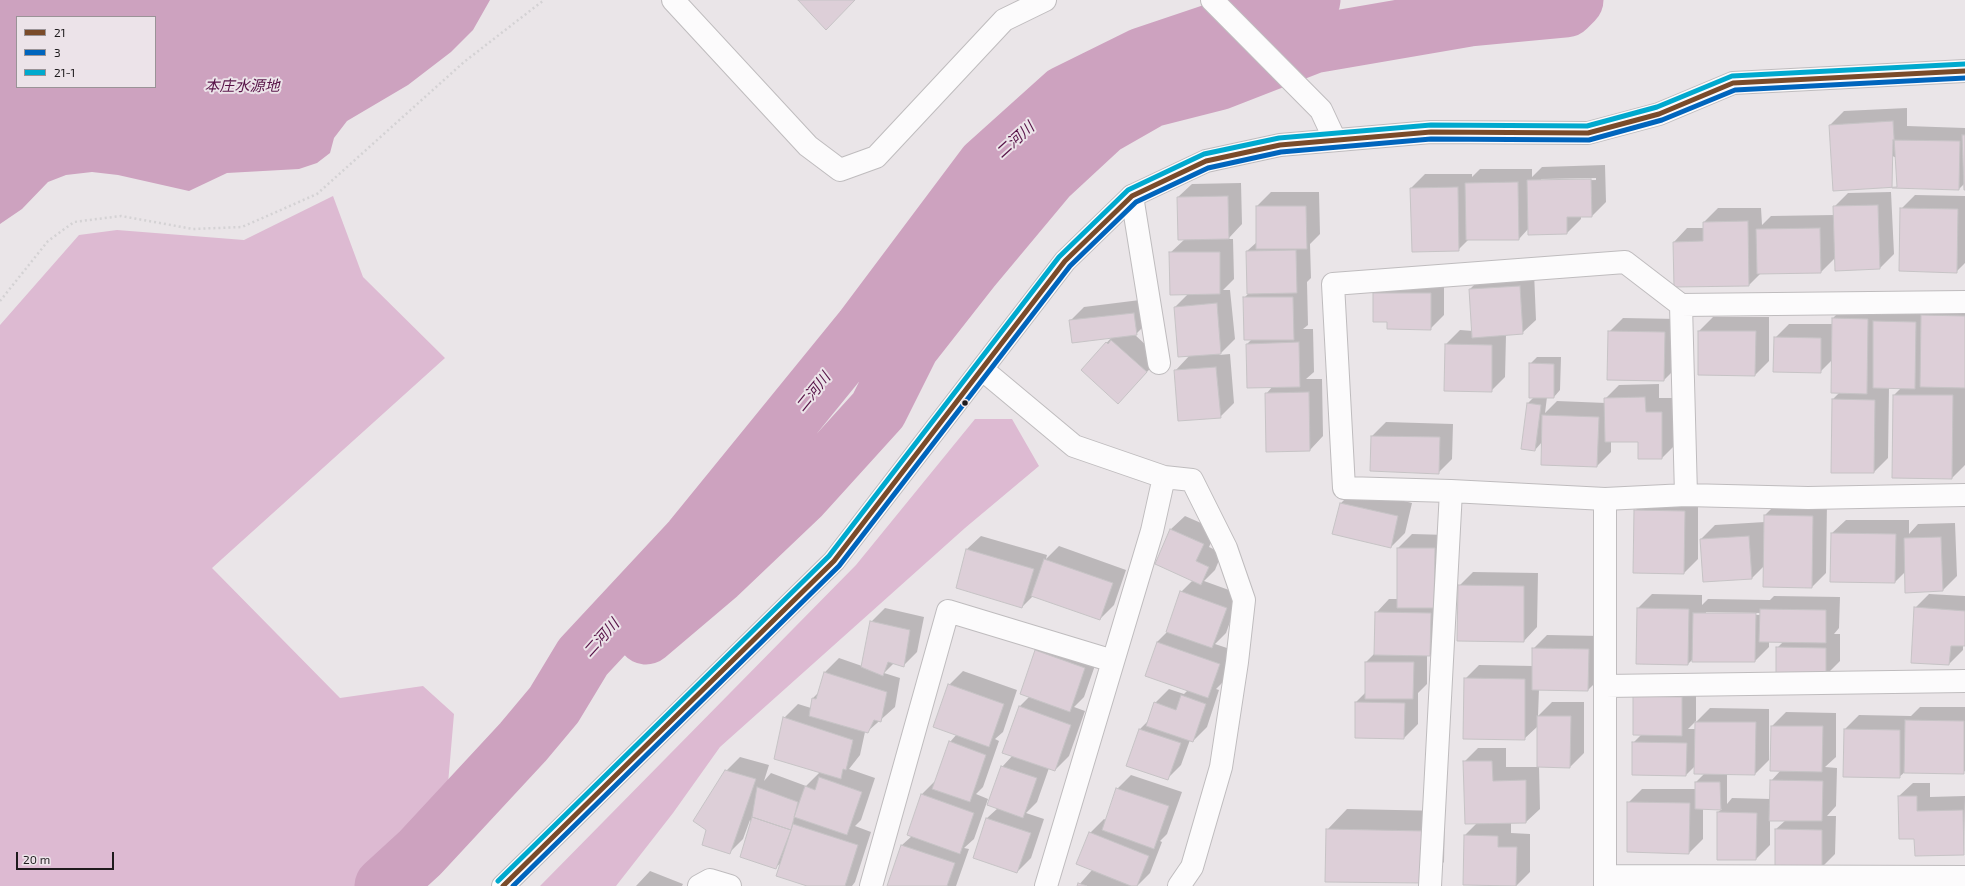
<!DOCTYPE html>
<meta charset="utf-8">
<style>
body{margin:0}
#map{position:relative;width:1965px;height:886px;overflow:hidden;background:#eae5e8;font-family:"Exo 2",sans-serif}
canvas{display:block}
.legend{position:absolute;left:16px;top:16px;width:140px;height:72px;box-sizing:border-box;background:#ece3e9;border:1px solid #9a9397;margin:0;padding:5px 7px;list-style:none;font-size:12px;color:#1e1b1d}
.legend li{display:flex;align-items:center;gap:8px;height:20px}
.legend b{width:20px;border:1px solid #9a9397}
.scale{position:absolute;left:16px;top:852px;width:98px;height:18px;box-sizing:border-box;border:2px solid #1e1b1d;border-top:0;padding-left:5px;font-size:12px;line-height:14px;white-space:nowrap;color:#1e1b1d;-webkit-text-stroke:3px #ece3e9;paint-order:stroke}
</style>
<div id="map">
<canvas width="1965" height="886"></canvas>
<ul class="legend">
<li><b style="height:5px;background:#7a4b2a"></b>21</li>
<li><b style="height:5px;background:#0065bd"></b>3</li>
<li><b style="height:5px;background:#00a9ce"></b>21-1</li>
</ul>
<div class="scale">20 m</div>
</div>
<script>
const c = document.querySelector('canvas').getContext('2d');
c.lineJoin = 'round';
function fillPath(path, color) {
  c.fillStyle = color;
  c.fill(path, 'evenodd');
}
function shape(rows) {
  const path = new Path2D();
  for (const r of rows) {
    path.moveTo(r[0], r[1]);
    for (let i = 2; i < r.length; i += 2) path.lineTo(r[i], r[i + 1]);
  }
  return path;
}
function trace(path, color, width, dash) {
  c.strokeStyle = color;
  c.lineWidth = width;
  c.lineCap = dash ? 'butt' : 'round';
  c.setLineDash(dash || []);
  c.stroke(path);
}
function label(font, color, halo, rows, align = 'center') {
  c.font = font + ' "Exo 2","Noto Sans JP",sans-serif';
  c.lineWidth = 4;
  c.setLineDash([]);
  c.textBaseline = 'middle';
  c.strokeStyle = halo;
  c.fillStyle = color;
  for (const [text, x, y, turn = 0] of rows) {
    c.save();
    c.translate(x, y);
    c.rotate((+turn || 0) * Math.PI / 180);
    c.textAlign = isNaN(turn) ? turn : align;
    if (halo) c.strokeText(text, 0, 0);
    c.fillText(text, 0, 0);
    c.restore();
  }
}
fillPath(shape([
 [333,196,363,277,445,358,212,568,340,698,423,686,454,714,446,807,356,886,0,886,0,325,79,235,117,230,244,240],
 [975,419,1012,419,1039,466,965,528,720,747,673,813,616,886,540,886,856,565]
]), '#ddbad2');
fillPath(shape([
 [0,0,490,0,473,30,451,52,408,85,347,121,334,138,330,153,317,163,299,169,227,173,189,191,118,175,92,172,66,175,48,182,22,209,0,224],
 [17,17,155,17,155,87,17,87]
]), '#cda2bf');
fillPath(shape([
 [1907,108,1907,126,1965,128,1965,189,1965,183,1959,189,1830,125,1844,111],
 [1605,165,1606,202,1592,216,1581,216,1581,219,1567,233,1529,228,1519,239,1469,239,1458,250,1411,188,1425,174,1472,174,1472,177,1480,169,1532,169,1532,177,1542,167],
 [1596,178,1596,180,1541,181,1541,179],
 [1241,183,1242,224,1228,239,1233,239,1234,279,1223,290,1230,290,1235,339,1219,355,1230,354,1234,403,1220,417,1175,371,1190,355,1175,307,1188,294,1170,253,1185,239,1178,197,1192,184],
 [1271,192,1319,192,1320,234,1310,244,1311,278,1307,282,1308,325,1303,329,1313,329,1314,372,1306,379,1322,379,1323,436,1310,450,1266,394,1273,386,1247,344,1252,339,1244,298,1248,294,1247,251,1257,242,1257,206],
 [1891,192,1894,254,1880,268,1835,258,1821,272,1761,273,1749,285,1674,242,1687,228,1704,228,1704,222,1718,208,1761,208,1762,225,1771,216,1834,215,1834,207,1848,193],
 [1915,195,1965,196,1965,263,1956,272,1901,209],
 [1534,272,1536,320,1522,333,1506,335,1505,377,1491,391,1446,344,1460,330,1473,331,1470,289,1484,275],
 [1444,279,1444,315,1430,329,1388,321,1374,294,1388,280],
 [1148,299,1150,320,1136,334,1134,334,1160,358,1118,403,1082,370,1112,337,1070,321,1084,307],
 [1965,302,1965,465,1952,478,1893,477,1894,395,1902,387,1889,387,1888,458,1874,472,1833,399,1840,392,1833,359,1820,372,1775,338,1789,324,1833,324,1833,318,1847,304,1881,305,1881,315,1888,307],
 [1713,317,1769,317,1769,361,1755,375,1699,331],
 [1623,318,1679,319,1678,366,1664,380,1608,379,1609,332],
 [1537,357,1561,357,1560,390,1554,397,1547,397,1545,413,1557,401,1606,403,1605,399,1619,385,1659,384,1659,398,1675,398,1676,444,1662,458,1639,441,1611,441,1611,452,1597,466,1542,442,1535,450,1528,403,1534,397,1530,364],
 [1386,422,1453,424,1452,459,1438,473,1371,470,1372,436],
 [1355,489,1412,503,1405,533,1391,547,1333,534,1341,503],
 [1649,497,1698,497,1698,559,1684,573,1635,511],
 [1779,501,1827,502,1826,573,1812,587,1764,566,1752,578,1704,581,1701,539,1715,525,1765,522,1765,515],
 [1185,516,1217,530,1209,547,1222,553,1215,570,1204,581,1240,594,1226,633,1215,644,1233,650,1222,683,1216,689,1219,690,1207,727,1193,741,1190,740,1181,765,1167,779,1127,765,1140,729,1149,720,1155,703,1169,689,1184,694,1188,690,1157,642,1167,632,1181,592,1193,580,1156,564,1171,529],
 [1846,520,1909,520,1909,534,1918,524,1955,523,1957,576,1943,590,1906,571,1895,582,1832,533],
 [1412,534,1448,535,1444,641,1430,655,1427,655,1427,684,1418,693,1418,724,1404,738,1356,702,1366,692,1366,662,1375,653,1376,613,1389,599,1398,599,1398,548],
 [981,536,1047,555,1046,559,1059,546,1126,570,1114,605,1100,619,1033,596,1022,607,967,549],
 [1473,572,1538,573,1537,627,1524,641,1459,586],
 [1652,594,1702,595,1702,605,1708,599,1770,600,1774,596,1840,597,1839,628,1834,634,1840,634,1840,661,1826,675,1777,648,1783,642,1769,641,1769,647,1755,661,1693,659,1688,664,1637,663,1638,608],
 [1706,612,1761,613,1761,615,1706,614],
 [1929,594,1965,596,1965,645,1963,645,1963,650,1949,664,1915,608],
 [885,608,924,617,917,652,903,666,894,663,884,673,900,678,895,707,867,732,865,732,860,755,849,769,875,778,861,820,855,826,871,832,855,882,852,886,810,886,782,862,775,868,750,820,743,839,729,853,726,771,740,757,769,765,764,781,771,773,806,786,820,772,784,718,798,704,811,708,813,698,819,692,825,672,839,658,862,666,871,622],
 [1547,635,1602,636,1602,676,1588,690,1539,689,1538,716,1552,702,1584,702,1584,753,1570,767,1539,766,1540,809,1526,822,1511,823,1511,833,1530,834,1530,872,1516,886,1465,835,1477,823,1464,762,1478,748,1506,748,1506,767,1538,767,1538,726,1524,739,1465,679,1479,665,1533,666,1533,649],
 [1050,637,1099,654,1084,697,1074,707,1085,711,1069,756,1055,770,1049,768,1037,802,1026,813,1044,819,1031,858,1017,872,974,858,987,818,998,808,1002,767,1013,755,1019,707,1029,697,1036,651],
 [963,671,1017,690,1003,732,995,739,999,741,983,787,976,794,988,799,974,839,964,848,969,849,956,886,888,886,902,845,912,836,908,835,922,794,936,780,950,742,957,734,949,685],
 [1696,683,1696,721,1688,729,1696,729,1696,722,1710,708,1769,709,1769,760,1755,774,1727,773,1727,804,1732,798,1771,799,1771,781,1781,770,1772,726,1786,712,1836,713,1836,757,1825,767,1837,768,1836,806,1827,816,1836,816,1835,854,1821,868,1776,829,1786,820,1770,820,1770,845,1756,859,1718,859,1718,812,1722,809,1703,808,1703,839,1689,853,1628,851,1628,803,1642,789,1696,789,1696,782,1705,773,1696,765,1686,775,1633,743,1641,735,1634,696],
 [1920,707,1965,707,1965,771,1963,772,1905,772,1899,777,1845,729,1859,715,1911,716],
 [1131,775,1182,792,1167,834,1160,841,1162,842,1150,873,1137,886,1078,886,1092,870,1090,833,1104,819,1106,820,1117,789],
 [1913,783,1930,783,1930,797,1965,796,1964,854,1915,838,1899,796],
 [1347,809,1445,811,1444,862,1424,882,1327,830],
 [650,871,683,884,682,886,636,886]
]), '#0003');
trace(shape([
 [646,635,718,574,800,496,878,410,910,346,972,267,1048,176,1102,126,1151,98,1218,81,1313,44,1470,17,1566,8,1574,0],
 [384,886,420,853,523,742,554,705,583,657,692,540,863,330,986,166,1065,95,1142,57,1311,0]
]), '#cda2bf', 59);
const building = shape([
 [798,0,855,0,826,30,798,0],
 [1893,121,1897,187,1833,191,1829,125,1893,121],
 [1962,135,1965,135,1965,190,1964,190,1962,135],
 [1893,140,1960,141,1959,190,1892,188,1893,140],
 [1591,179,1592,217,1567,217,1567,234,1528,235,1527,180,1591,179],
 [1518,182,1519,240,1466,240,1465,183,1518,182],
 [1458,187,1459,251,1412,252,1410,188,1458,187],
 [1228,196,1229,239,1178,240,1177,197,1228,196],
 [1878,205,1880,269,1835,271,1833,206,1878,205],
 [1256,206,1306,206,1307,249,1256,249,1256,206],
 [1900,208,1958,209,1957,273,1899,271,1900,208],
 [1748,221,1749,286,1674,287,1673,242,1703,241,1703,222,1748,221],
 [1820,228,1821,273,1757,274,1756,229,1820,228],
 [1296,250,1297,293,1247,294,1246,251,1296,250],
 [1169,252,1220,252,1220,294,1170,295,1169,252],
 [1520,286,1523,334,1472,338,1469,289,1520,286],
 [1373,293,1431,293,1431,330,1387,329,1387,322,1373,322,1373,293],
 [1243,297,1293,297,1294,340,1244,340,1243,297],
 [1217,303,1221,354,1178,357,1174,307,1217,303],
 [1134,313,1137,335,1072,343,1069,320,1134,313],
 [1921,315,1965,316,1965,388,1920,387,1921,315],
 [1832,318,1868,319,1867,394,1831,393,1832,318],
 [1873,321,1916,322,1915,389,1873,388,1873,321],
 [1608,331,1665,332,1664,381,1607,380,1608,331],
 [1698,331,1756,331,1755,376,1698,375,1698,331],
 [1774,337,1821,338,1821,373,1773,372,1774,337],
 [1111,340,1147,372,1118,404,1081,370,1106,342,1108,344,1111,340],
 [1299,342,1300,387,1247,388,1246,344,1299,342],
 [1445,344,1492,345,1492,392,1444,391,1445,344],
 [1529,363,1554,364,1554,398,1529,398,1529,363],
 [1216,367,1221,418,1178,421,1174,370,1216,367],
 [1309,392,1310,451,1266,452,1265,393,1309,392],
 [1893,395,1953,395,1952,479,1892,478,1893,395],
 [1645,397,1646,412,1662,412,1662,459,1638,459,1638,442,1605,442,1604,398,1645,397],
 [1832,399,1875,400,1874,473,1831,473,1832,399],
 [1527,403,1541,405,1535,451,1521,449,1527,403],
 [1542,415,1599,417,1597,467,1541,465,1542,415],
 [1371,436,1440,437,1439,474,1370,471,1371,436],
 [1340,503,1398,516,1391,548,1332,534,1340,503],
 [1634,510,1685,511,1684,574,1633,573,1634,510],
 [1764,515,1813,516,1812,588,1763,587,1764,515],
 [1170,529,1204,544,1196,561,1209,567,1201,585,1155,564,1170,529],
 [1831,533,1896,534,1895,583,1830,582,1831,533],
 [1749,536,1752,579,1703,582,1700,539,1749,536],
 [1941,537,1943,591,1905,593,1904,538,1941,537],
 [1397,548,1435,548,1434,608,1397,608,1397,548],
 [966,549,1034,569,1022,608,956,588,966,549],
 [1044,559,1113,583,1100,620,1031,596,1044,559],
 [1458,585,1524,586,1524,642,1457,641,1458,585],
 [1180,591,1227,608,1212,648,1166,632,1180,591],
 [1914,607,1965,611,1965,646,1951,646,1949,665,1911,663,1914,607],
 [1637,608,1689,609,1688,665,1636,664,1637,608],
 [1760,609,1826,610,1826,643,1759,642,1760,609],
 [1375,612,1431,613,1430,656,1374,655,1375,612],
 [1693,613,1756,613,1755,662,1692,662,1693,613],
 [870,621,910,630,904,667,888,662,883,676,861,667,870,621],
 [1157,642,1220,664,1208,698,1145,676,1157,642],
 [1776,647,1826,648,1826,676,1776,675,1776,647],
 [1532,648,1589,649,1588,691,1532,690,1532,648],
 [1035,650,1085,668,1070,712,1020,694,1035,650],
 [1365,662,1414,662,1413,699,1365,699,1365,662],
 [824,672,887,692,881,722,874,720,868,733,809,716,812,698,816,699,824,672],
 [1464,678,1525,679,1525,740,1463,739,1464,678],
 [948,684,1004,704,989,747,933,727,948,684],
 [1181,695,1206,704,1193,742,1146,726,1154,702,1176,710,1181,695],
 [1633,696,1682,697,1682,736,1633,735,1633,696],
 [1355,702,1405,703,1404,739,1355,738,1355,702],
 [1019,706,1071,725,1055,771,1002,753,1019,706],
 [1537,716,1571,716,1570,768,1537,767,1537,716],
 [783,717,853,740,846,770,843,769,841,779,774,759,783,717],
 [1905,720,1964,721,1964,774,1904,773,1905,720],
 [1695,722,1756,722,1755,775,1694,774,1695,722],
 [1771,726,1823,726,1822,772,1770,771,1771,726],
 [1139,729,1181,743,1168,780,1126,766,1139,729],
 [1844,729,1900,730,1900,778,1843,777,1844,729],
 [949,741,986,755,970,802,932,789,949,741],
 [1632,742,1687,743,1686,776,1632,775,1632,742],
 [1463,761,1492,761,1493,781,1526,780,1526,823,1465,824,1463,761],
 [1001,766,1037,778,1023,818,987,805,1001,766],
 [725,770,756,779,730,854,702,845,706,830,693,821,725,770],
 [819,777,862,792,847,835,794,817,805,786,815,790,819,777],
 [1770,780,1823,781,1822,821,1769,821,1770,780],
 [1695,782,1720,782,1721,810,1695,809,1695,782],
 [757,787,798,802,791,830,752,817,757,787],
 [1116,788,1169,806,1154,849,1102,830,1116,788],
 [921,794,974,813,960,854,907,835,921,794],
 [1898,796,1917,796,1917,811,1963,810,1964,855,1915,856,1914,839,1899,839,1898,796],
 [1627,802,1690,803,1689,854,1627,852,1627,802],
 [1717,812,1757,813,1756,860,1717,860,1717,812],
 [752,817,791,830,776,869,740,857,752,817],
 [986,818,1031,833,1017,873,973,858,986,818],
 [793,824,858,845,845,886,807,886,776,876,793,824],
 [1326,829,1425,831,1424,883,1325,882,1326,829],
 [1775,829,1822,830,1822,869,1775,868,1775,829],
 [1089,832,1149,856,1137,886,1131,886,1076,864,1089,832],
 [1464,835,1498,836,1498,847,1517,847,1516,886,1463,885,1464,835],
 [901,845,955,863,947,886,887,886,901,845],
 [1078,883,1087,886,1077,886,1078,883]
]);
fillPath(building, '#ddcfd8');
trace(building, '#c6c3c5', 1);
const minor = shape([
 [673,0,808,146,840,170,876,157,1004,20,1045,0],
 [1212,0,1321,110,1335,140],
 [1132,196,1159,363],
 [983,370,1074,446,1164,477,1192,480,1226,548,1244,600,1237,662,1221,767,1192,867,1179,886],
 [1451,491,1344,488,1333,284,1625,262,1681,305],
 [1686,495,1681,305,1965,302],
 [1605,686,1965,681],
 [1605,876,1965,877],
 [699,886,710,880,730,886],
 [871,886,948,611,1113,661],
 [1046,886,1152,531,1164,477],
 [1430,886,1451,491,1605,499,1686,495,1808,498,1965,495],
 [1605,886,1605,499]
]);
const major = shape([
 [503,886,834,561,1065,261,1132,196,1206,161,1280,145,1431,132,1588,133,1659,114,1733,83,1965,71]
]);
trace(minor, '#bfbcbe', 24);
trace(major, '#bfbcbe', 24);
trace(shape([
 [0,301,48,241,74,222,121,216,193,229,242,227,317,194,464,62,544,0]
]), '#d4d2d4', 2.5, [2, 3]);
trace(minor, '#fcfbfc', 22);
trace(major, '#fcfbfc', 22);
trace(shape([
 [503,886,834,561,1065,261,1132,196,1206,161,1280,145,1431,132,1588,133,1659,114,1733,83,1965,71]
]), '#7a4b2a', 5);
trace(shape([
 [513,886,839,566,1070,266,1136,202,1208,168,1281,152,1431,139,1589,140,1662,120,1735,90,1965,78]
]), '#0065bd', 5);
trace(shape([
 [498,881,829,556,1059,257,1128,190,1204,154,1279,138,1431,125,1587,126,1657,107,1732,76,1965,64]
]), '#00a9ce', 5);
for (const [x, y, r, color] of [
 [965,403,3.5,"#1e1b1d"]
]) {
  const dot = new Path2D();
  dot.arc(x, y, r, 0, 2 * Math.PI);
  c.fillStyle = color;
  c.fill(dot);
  trace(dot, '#ece3e9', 1.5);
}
label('italic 15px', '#571247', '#ece3e9', [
 ["本庄水源地",242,86],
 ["二河川",1015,140,-42],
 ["二河川",813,392,-51],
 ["二河川",601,638,-48]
]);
</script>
